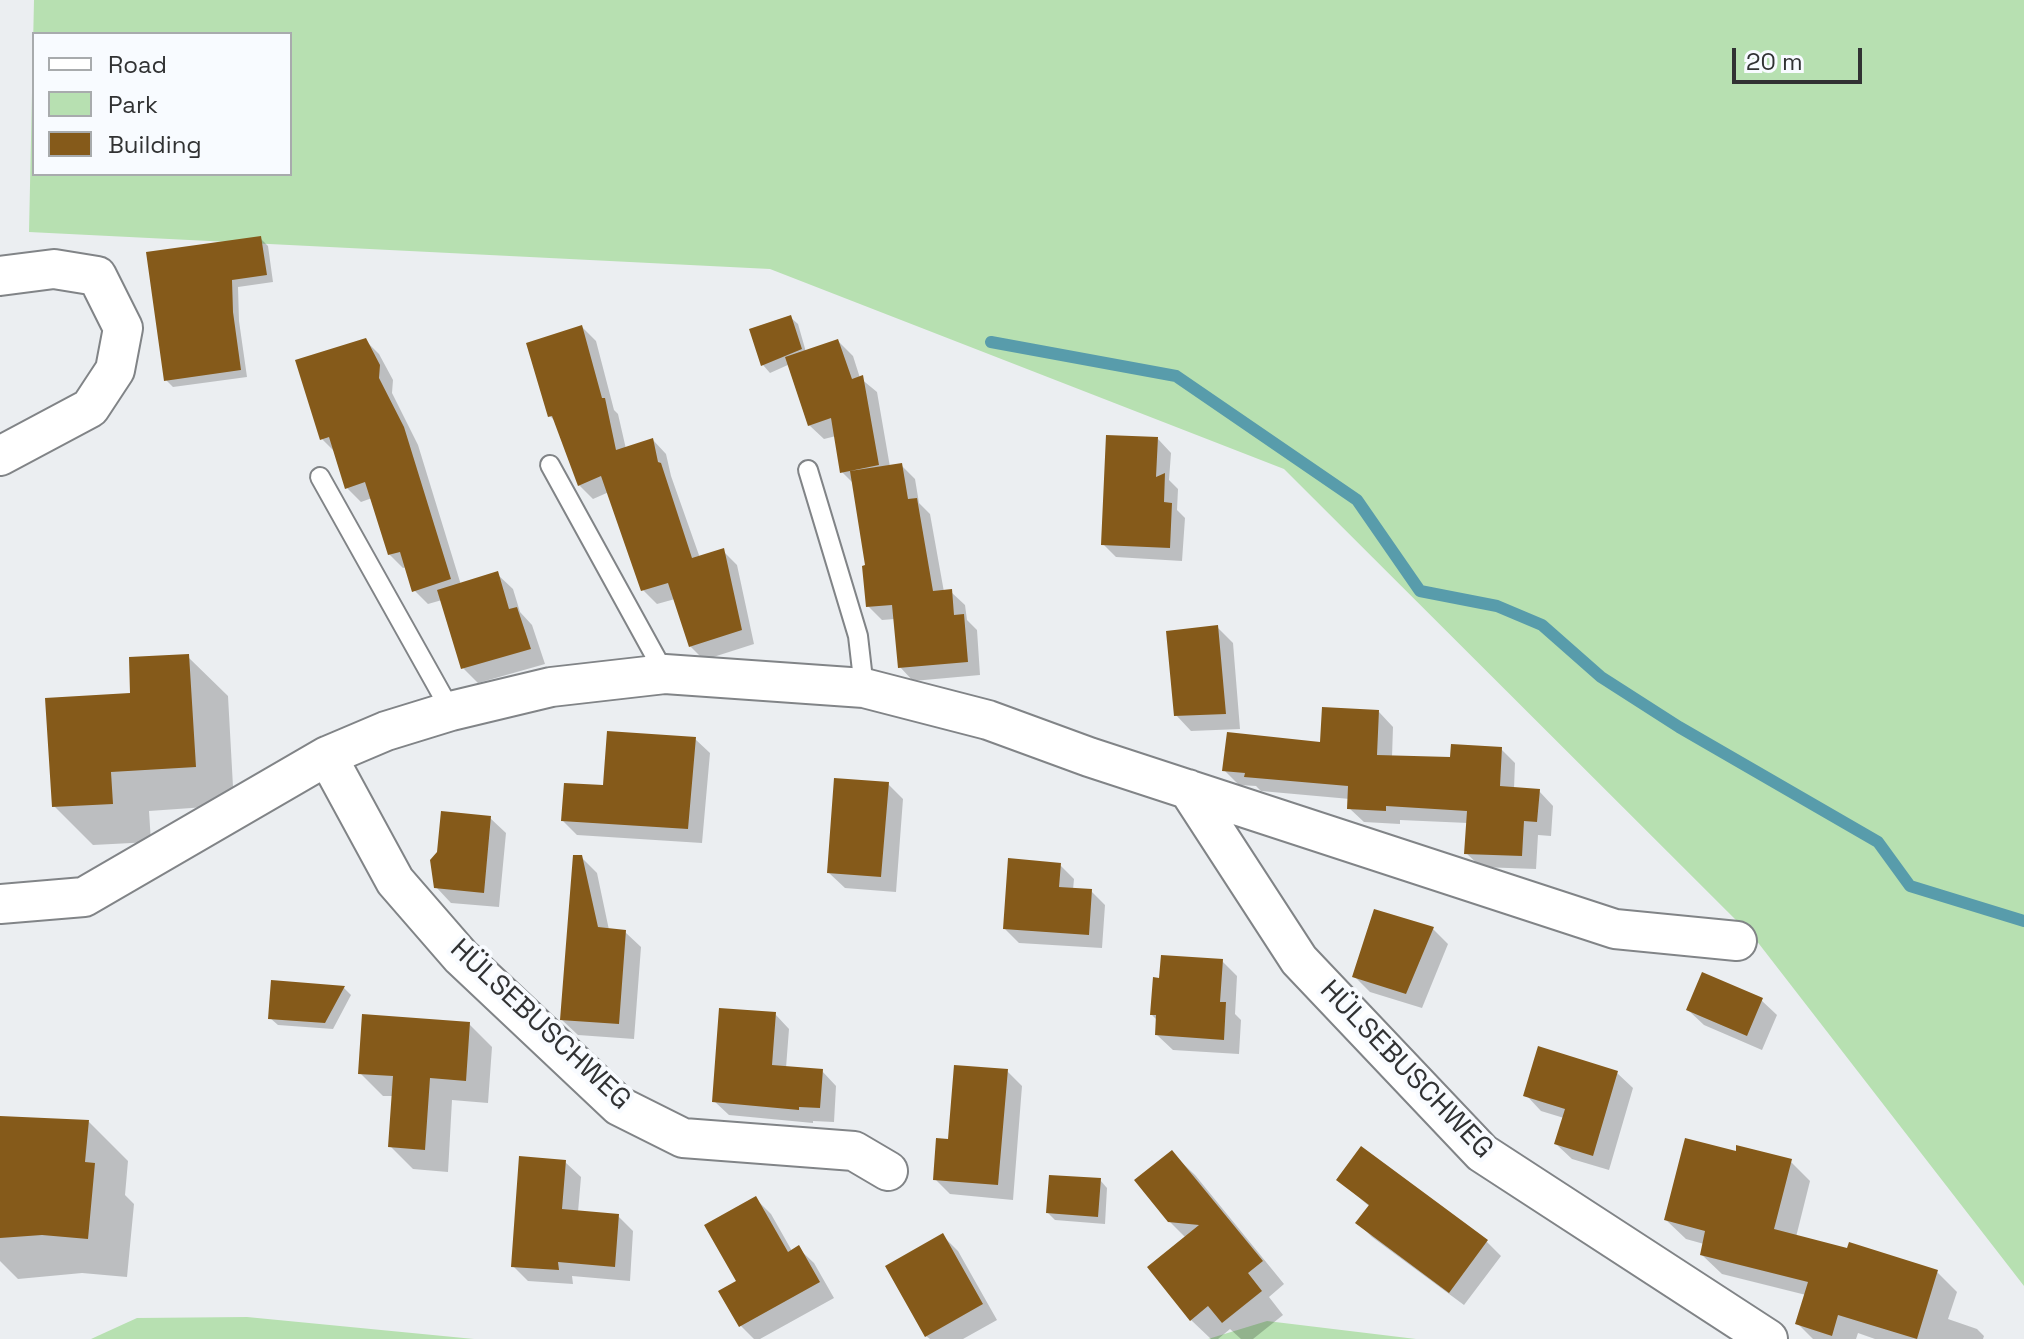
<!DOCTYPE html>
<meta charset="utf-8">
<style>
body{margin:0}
#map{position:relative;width:2024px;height:1339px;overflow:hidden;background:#ebeef1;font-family:"Space Grotesk",sans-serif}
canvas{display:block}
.legend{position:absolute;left:32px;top:32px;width:260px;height:144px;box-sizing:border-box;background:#f8fbff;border:2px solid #a8abad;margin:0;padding:10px 14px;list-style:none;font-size:24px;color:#313233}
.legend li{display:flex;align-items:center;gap:16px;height:40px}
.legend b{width:40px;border:2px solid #a8abad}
.scale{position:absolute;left:1732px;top:48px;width:130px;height:36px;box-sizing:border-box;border:4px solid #313233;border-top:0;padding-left:10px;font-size:24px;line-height:28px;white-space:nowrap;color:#313233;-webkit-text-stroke:6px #f8fbff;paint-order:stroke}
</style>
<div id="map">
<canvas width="2024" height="1339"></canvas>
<ul class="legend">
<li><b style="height:10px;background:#fff"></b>Road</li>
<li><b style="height:22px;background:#b7e0b1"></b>Park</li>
<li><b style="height:22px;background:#855a1a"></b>Building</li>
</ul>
<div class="scale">20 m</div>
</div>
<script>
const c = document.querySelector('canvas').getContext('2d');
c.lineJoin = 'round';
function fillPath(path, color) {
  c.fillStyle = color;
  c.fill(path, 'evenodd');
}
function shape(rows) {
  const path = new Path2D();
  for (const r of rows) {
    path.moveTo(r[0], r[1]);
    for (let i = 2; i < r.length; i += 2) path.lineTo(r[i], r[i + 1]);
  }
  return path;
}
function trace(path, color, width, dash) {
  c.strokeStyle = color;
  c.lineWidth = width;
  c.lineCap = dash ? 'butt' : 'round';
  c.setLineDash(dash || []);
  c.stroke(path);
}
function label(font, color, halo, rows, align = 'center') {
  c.font = font + ' "Space Grotesk",sans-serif';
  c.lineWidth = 8;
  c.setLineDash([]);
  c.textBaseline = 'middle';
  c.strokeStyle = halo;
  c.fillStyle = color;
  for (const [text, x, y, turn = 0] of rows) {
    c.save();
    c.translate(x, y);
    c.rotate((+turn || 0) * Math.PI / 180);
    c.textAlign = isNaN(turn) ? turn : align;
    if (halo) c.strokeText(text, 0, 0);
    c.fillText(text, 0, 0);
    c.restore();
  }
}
fillPath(shape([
 [34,0,2024,0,2024,1286,1756,940,1284,469,770,269,29,232],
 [34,34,290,34,290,174,34,174],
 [247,1317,474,1339,91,1339,137,1318],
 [1267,1321,1416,1339,1208,1339]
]), '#b7e0b1');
fillPath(shape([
 [261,239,268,246,273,282,238,287,239,321,247,377,173,387,166,380,148,254],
 [790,317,798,324,806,352,838,341,853,356,860,378,877,392,890,467,901,465,915,479,919,503,930,514,944,592,951,592,965,605,967,620,977,630,980,675,913,681,900,667,895,619,882,620,868,606,868,567,854,484,842,472,836,436,824,439,809,425,790,364,770,373,763,365,751,330],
 [582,327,596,341,614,410,618,414,626,449,653,440,666,454,671,476,700,558,723,551,737,565,754,644,704,660,690,646,675,599,657,604,643,590,609,492,593,499,579,485,557,423,550,416],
 [365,340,379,354,393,380,392,393,418,445,461,585,497,574,513,589,520,612,532,625,545,664,478,683,463,668,442,600,428,604,414,590,407,567,403,568,389,554,372,498,361,502,347,488,336,453,322,439],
 [1158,439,1171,453,1169,480,1178,489,1177,510,1185,518,1182,561,1116,557,1103,544],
 [1217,627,1233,643,1240,729,1191,731,1176,715],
 [188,657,228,696,234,805,149,811,151,842,93,845,54,806,133,695],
 [1379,712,1393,727,1392,757,1452,759,1501,749,1515,763,1514,789,1539,791,1553,806,1551,836,1538,835,1536,869,1481,867,1466,853,1468,823,1400,820,1400,824,1364,822,1349,808,1350,799,1261,791,1256,786,1239,785,1224,770,1322,744],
 [695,739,710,753,702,843,577,835,563,821,605,787],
 [888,784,903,799,896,892,845,888,829,873],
 [490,818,506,833,499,907,451,903,436,887],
 [581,857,597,873,609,930,625,932,641,947,634,1039,578,1035,562,1020],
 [1060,865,1074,879,1073,890,1091,891,1105,905,1102,948,1019,943,1005,929],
 [1433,929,1448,944,1422,1008,1370,992,1355,977],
 [1222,961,1237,976,1235,1014,1241,1020,1239,1054,1173,1050,1157,1035,1158,1021,1152,1015],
 [273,983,344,988,351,995,333,1029,278,1025,270,1018],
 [1761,1000,1777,1015,1762,1050,1704,1025,1688,1010],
 [775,1014,789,1029,786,1068,822,1071,836,1086,834,1122,813,1121,813,1123,729,1115,714,1101],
 [469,1024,492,1047,488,1103,452,1100,448,1172,413,1169,390,1146,394,1096,383,1096,360,1073],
 [1007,1071,1022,1086,1013,1200,950,1194,935,1179,949,1141],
 [1617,1073,1633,1088,1609,1170,1572,1159,1556,1144,1564,1118,1541,1111,1526,1095],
 [0,1120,89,1122,128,1161,125,1195,134,1204,127,1277,82,1273,18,1279,0,1261],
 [1362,1149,1487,1242,1501,1256,1464,1305,1372,1237,1358,1223,1370,1207,1339,1180],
 [1172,1153,1195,1175,1284,1284,1269,1297,1283,1315,1253,1339,1241,1339,1230,1329,1218,1339,1211,1339,1191,1320,1186,1238,1169,1221],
 [1737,1154,1790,1161,1810,1181,1796,1237,1937,1272,1957,1292,1948,1319,1977,1329,1984,1336,1983,1339,1875,1339,1858,1333,1856,1339,1813,1339,1797,1323,1806,1295,1722,1274,1702,1255,1704,1244,1686,1239,1666,1220],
 [565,1162,581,1177,578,1212,618,1216,633,1231,630,1281,572,1276,573,1284,528,1281,513,1266],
 [1100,1180,1107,1188,1105,1224,1055,1220,1048,1213],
 [756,1199,771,1214,792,1251,798,1248,814,1263,834,1298,760,1339,754,1339,741,1326,738,1282],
 [943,1236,958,1251,997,1320,963,1339,930,1339,926,1336]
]), '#0003');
trace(shape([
 [991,342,1176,376,1357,500,1420,591,1497,606,1542,625,1601,677,1679,727,1878,842,1910,886,2024,921]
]), '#589cab', 12);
fillPath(shape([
 [261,236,267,275,232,280,233,312,241,370,164,381,146,252],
 [791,315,802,349,761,366,749,329],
 [582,325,602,398,605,398,616,450,653,438,658,462,661,463,692,558,724,548,742,630,689,647,668,583,641,591,601,476,578,486,552,416,548,417,526,343],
 [366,338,380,365,379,378,404,427,451,579,412,592,400,552,388,555,365,482,345,489,329,437,320,440,295,360],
 [838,339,852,379,863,375,879,465,840,473,831,418,808,426,785,357],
 [1106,435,1158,437,1156,477,1165,473,1164,502,1172,503,1170,548,1101,545],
 [902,463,908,499,917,498,933,591,952,589,954,615,964,614,968,662,898,668,892,605,866,607,862,566,865,565,850,471],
 [498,571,509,609,517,607,531,649,461,669,437,590],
 [1218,625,1226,714,1174,716,1166,631],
 [189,654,196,767,111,772,113,804,52,807,45,698,130,693,129,657],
 [1322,707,1379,710,1377,755,1450,757,1451,744,1502,747,1500,786,1540,789,1537,822,1524,821,1522,856,1464,854,1467,811,1386,806,1386,811,1347,809,1348,786,1244,777,1245,773,1222,771,1227,732,1320,742],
 [607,731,696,737,688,829,561,821,564,783,603,785],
 [834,778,889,782,881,877,827,873],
 [441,811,491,816,484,893,434,888,430,860,437,852],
 [573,855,582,855,598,927,626,930,619,1024,560,1020],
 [1008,858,1061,863,1059,887,1092,889,1089,935,1003,929],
 [1374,909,1434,927,1406,994,1352,977],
 [1161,955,1223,959,1220,1002,1226,1002,1224,1040,1155,1035,1156,1015,1150,1015,1153,977,1159,978],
 [1702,972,1763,998,1747,1036,1686,1010],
 [271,980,345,986,325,1023,268,1019],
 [719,1008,776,1012,772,1065,823,1069,820,1108,799,1107,799,1110,712,1102],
 [362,1014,470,1022,466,1081,430,1078,425,1150,388,1147,393,1076,358,1074],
 [1538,1046,1618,1071,1593,1156,1554,1144,1565,1109,1523,1096],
 [954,1065,1008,1069,998,1185,933,1180,936,1138,948,1139],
 [0,1116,89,1120,85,1162,95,1163,88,1239,42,1235,0,1238],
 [1685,1138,1736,1151,1736,1145,1792,1159,1774,1229,1847,1248,1849,1242,1938,1270,1917,1339,1838,1315,1832,1336,1795,1324,1808,1282,1700,1255,1705,1231,1664,1220],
 [1361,1146,1488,1240,1449,1293,1355,1223,1369,1205,1336,1180],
 [1172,1150,1263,1261,1248,1273,1262,1291,1222,1323,1208,1306,1190,1321,1147,1267,1199,1225,1168,1222,1134,1180],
 [519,1156,566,1160,562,1209,619,1214,615,1267,558,1262,559,1270,511,1267],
 [1049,1175,1101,1178,1098,1217,1046,1213],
 [756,1196,788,1252,799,1245,820,1282,739,1327,718,1291,736,1281,704,1225],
 [943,1233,983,1304,925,1337,885,1266]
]), '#855a1a');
const service = shape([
 [550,465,665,674],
 [808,470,858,636,864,688],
 [320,477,451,711]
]);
const minor = shape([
 [0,276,54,269,97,276,123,328,115,370,90,408,0,456],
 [327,756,395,881,461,957,619,1106,683,1138,854,1151,888,1171],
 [1188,789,1299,960,1482,1153,1768,1339],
 [0,904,84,897,327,756,386,731,451,711,551,687,665,674,864,688,988,720,1089,757,1615,929,1737,941]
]);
trace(service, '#818487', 22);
trace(minor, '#818487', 42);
trace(service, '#fff', 18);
trace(minor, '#fff', 38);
label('28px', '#313233', '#f8fbff', [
 ["HÜLSEBUSCHWEG",540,1025,43],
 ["HÜLSEBUSCHWEG",1406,1070,46]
]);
</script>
